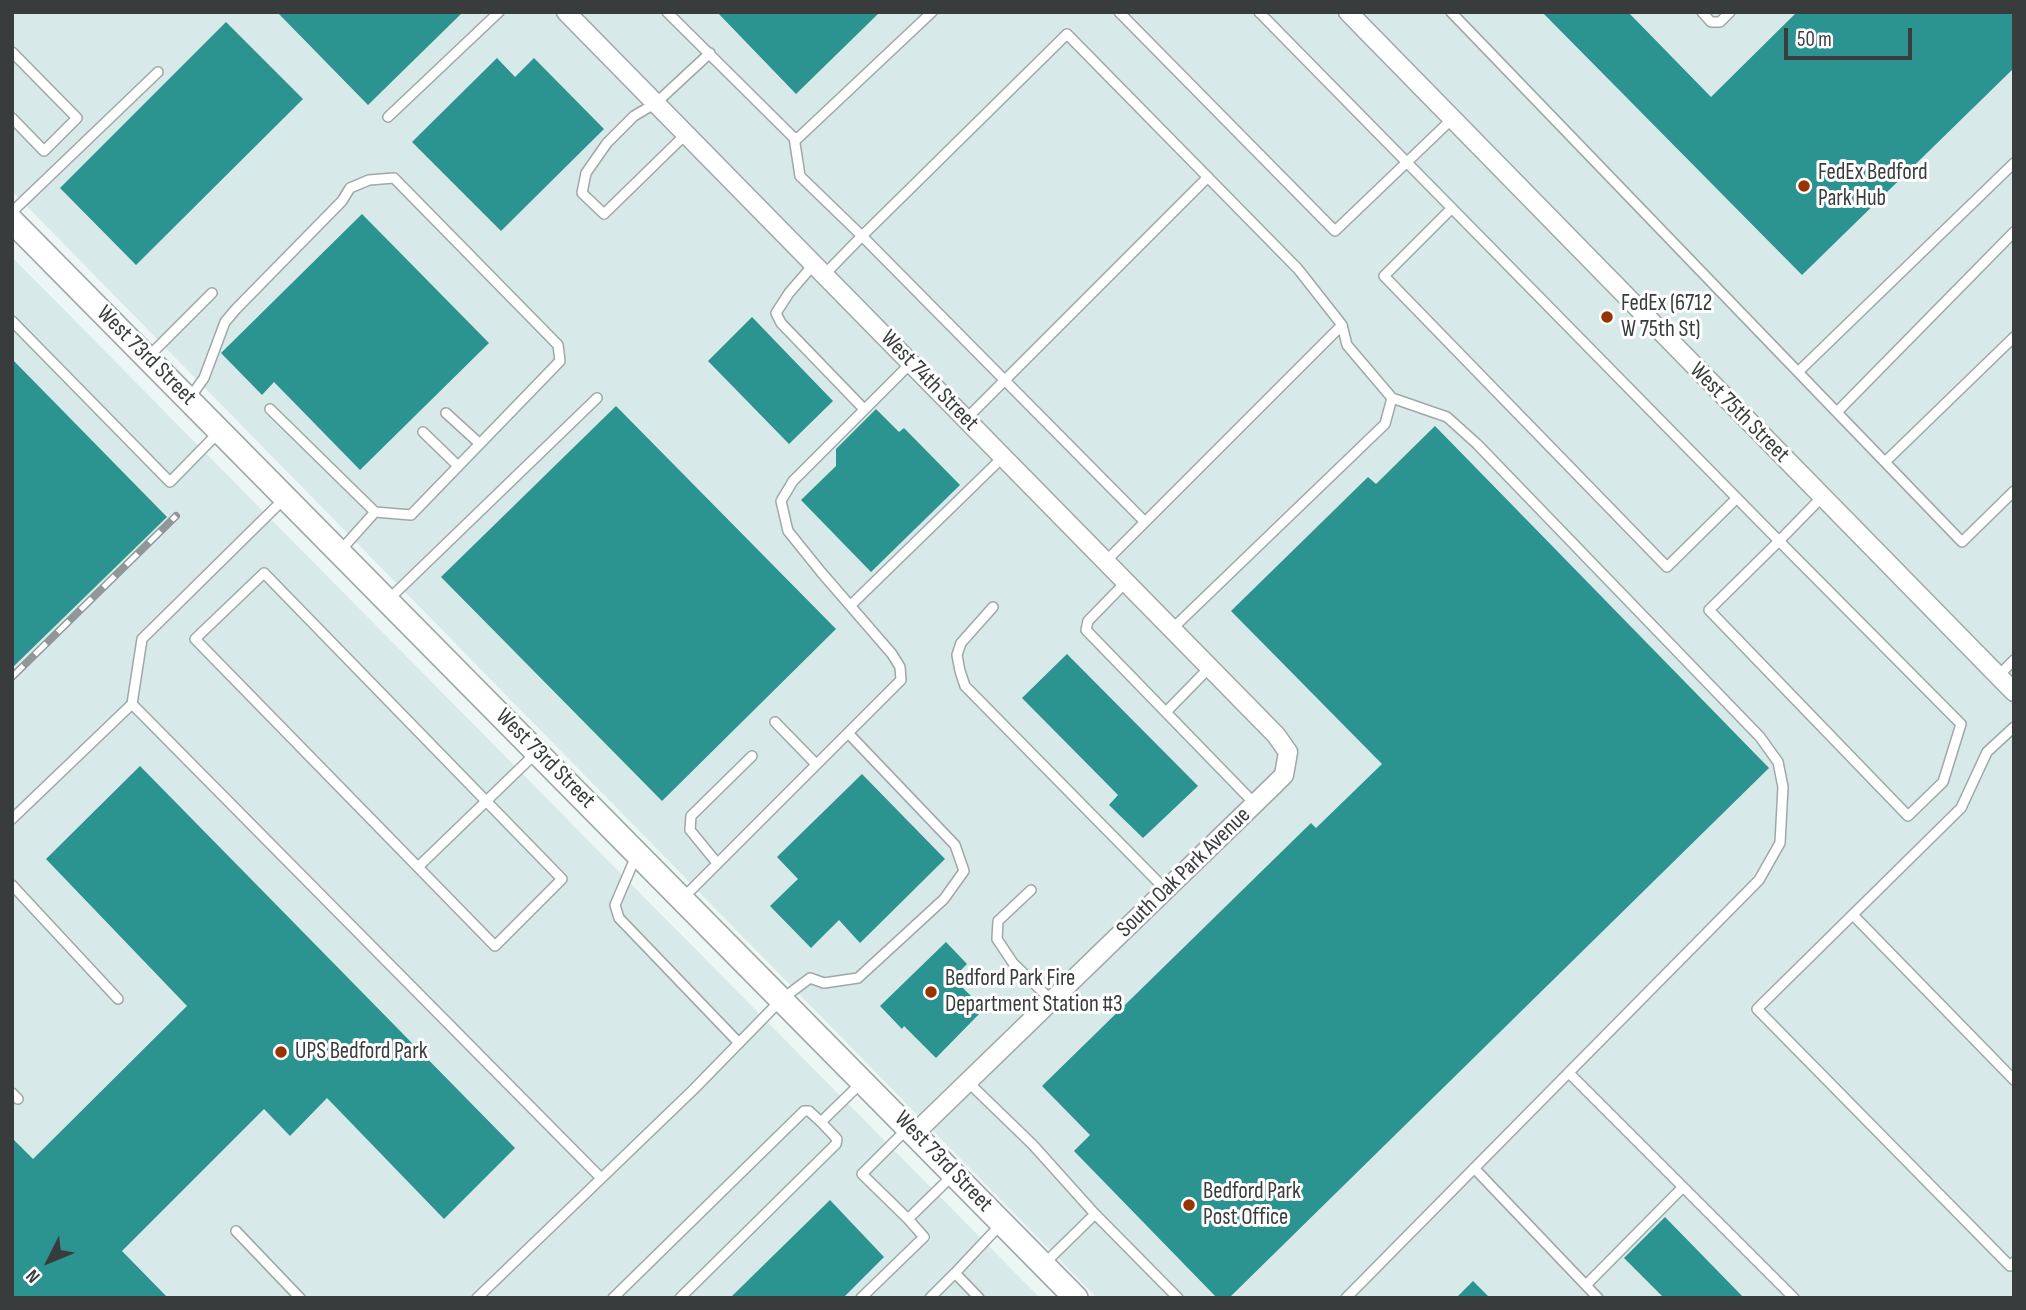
<!DOCTYPE html>
<style>
body{margin:0}
#map{position:relative;width:2026px;height:1310px;overflow:hidden;background:#ecf6f5;font-family:"Sofia Sans Condensed",sans-serif}
canvas{display:block}
.frame{position:absolute;inset:0;border:14px solid #383c3c;pointer-events:none}
.north{position:absolute;left:14px;top:1226px;width:70px;height:70px;-webkit-text-stroke:5px #fff;paint-order:stroke;rotate:227deg;font-size:19px;font-weight:700;line-height:28px;text-align:center;color:#383c3c}
.north::after{content:'';display:block;margin:auto;width:24px;height:32px;background:#383c3c;clip-path:polygon(50% 0,100% 100%,50% 72%,0 100%)}
.scale{position:absolute;left:1784px;top:28px;width:128px;height:32px;box-sizing:border-box;border:4px solid #383c3c;border-top:0;padding-left:9px;font-size:21px;line-height:24px;white-space:nowrap;color:#383c3c;-webkit-text-stroke:5px #fff;paint-order:stroke}
</style>
<div id="map">
<canvas width="2026" height="1310"></canvas>
<div class="frame"></div>
<div class="north">N</div>
<div class="scale">50 m</div>
</div>
<script>
const c = document.querySelector('canvas').getContext('2d');
c.lineJoin = 'round';
function fillPath(path, color) {
  c.fillStyle = color;
  c.fill(path, 'evenodd');
}
function shape(rows) {
  const path = new Path2D();
  for (const r of rows) {
    path.moveTo(r[0], r[1]);
    for (let i = 2; i < r.length; i += 2) path.lineTo(r[i], r[i + 1]);
  }
  return path;
}
function trace(path, color, width, dash) {
  c.strokeStyle = color;
  c.lineWidth = width;
  c.lineCap = dash ? 'butt' : 'round';
  c.setLineDash(dash || []);
  c.stroke(path);
}
function label(font, color, halo, rows, align = 'center') {
  c.font = font + ' "Sofia Sans Condensed",sans-serif';
  c.lineWidth = 6;
  c.setLineDash([]);
  c.textBaseline = 'middle';
  c.strokeStyle = halo;
  c.fillStyle = color;
  for (const [text, x, y, turn = 0] of rows) {
    c.save();
    c.translate(x, y);
    c.rotate((+turn || 0) * Math.PI / 180);
    c.textAlign = isNaN(turn) ? turn : align;
    if (halo) c.strokeText(text, 0, 0);
    c.fillText(text, 0, 0);
    c.restore();
  }
}
fillPath(shape([
 [12,12,2014,12,2014,1298,1097,1298,12,191],
 [12,257,1040,1298,12,1298]
]), '#d7e9e8');
fillPath(shape([
 [277,12,463,12,368,105],
 [717,12,880,12,796,94],
 [1542,12,1628,12,1711,97,1797,12,2014,12,2014,68,1802,275],
 [226,22,303,99,136,265,60,188],
 [497,58,515,77,534,58,604,129,501,231,412,142],
 [362,214,489,343,360,470,274,382,262,395,221,353],
 [752,317,833,401,789,444,708,361],
 [12,359,167,517,12,668],
 [616,406,836,629,662,801,441,577],
 [876,409,899,432,904,428,960,485,871,572,801,500,836,466,836,449],
 [1435,426,1769,768,1229,1298,1217,1298,1074,1151,1090,1135,1042,1086,1311,823,1316,828,1382,764,1231,611,1368,477,1376,484],
 [1067,654,1198,786,1143,838,1109,805,1118,795,1022,698],
 [140,766,515,1148,444,1219,327,1098,290,1136,264,1109,122,1251,168,1298,12,1298,12,1138,33,1159,187,1006,46,859],
 [862,774,945,859,860,943,839,920,811,948,770,906,798,879,777,857],
 [946,942,967,964,953,978,984,1009,936,1058,904,1026,902,1029,880,1006],
 [830,1200,884,1257,843,1298,730,1298],
 [1665,1217,1744,1298,1664,1298,1624,1258],
 [1473,1281,1490,1298,1456,1298]
]), '#2c9490');
const service = shape([
 [667,12,796,140,932,12],
 [1119,12,1335,231,1452,119],
 [1259,12,1779,541,1961,724,1943,782,1908,816,1709,610,1779,541,1822,497],
 [1451,12,1798,372,2014,163],
 [1702,12,1711,22,1720,22,1730,12],
 [12,52,77,118,44,151,12,118],
 [388,117,499,12],
 [686,134,604,214,582,193,586,173,607,143,634,116,656,103,710,53],
 [794,137,800,176,862,236,1067,34,1298,269,1342,325],
 [1452,208,1384,276,1667,567,1737,498],
 [12,212,158,72],
 [814,264,789,293,776,313,781,323,864,409],
 [824,275,862,236,1145,522],
 [12,321,170,482,219,432],
 [149,356,212,293],
 [1798,372,1962,542,2014,491],
 [189,399,204,378,225,322,236,309,342,201,350,188,369,180,394,178,558,345,560,361,411,515,375,512,341,550],
 [270,409,375,512],
 [1837,412,2014,232],
 [446,413,480,444],
 [966,419,1208,177],
 [423,432,458,466],
 [1885,462,2014,337],
 [1106,561,1342,325,1347,345,1392,398,1447,417,1477,444,1760,737,1778,762,1783,787,1780,843,1759,880,1346,1298],
 [264,573,562,879,495,946,195,639,264,573],
 [1126,582,1088,621,1086,630,1255,804],
 [389,599,597,398],
 [851,605,1003,457],
 [993,607,961,643,957,655,960,671,965,686,1166,890],
 [1172,629,1385,424,1392,398],
 [1998,676,2014,660],
 [132,704,601,1178],
 [1166,712,1210,667],
 [775,722,816,764],
 [2014,727,1987,752,1961,808,1757,1009,2010,1266,2014,1262],
 [12,819,132,704,142,639,285,498],
 [636,856,615,905,619,918,739,1043],
 [717,863,690,830,691,816,752,756],
 [418,867,536,753],
 [12,885,118,999],
 [1031,890,998,921,997,939,1013,963,1052,1001],
 [683,898,901,680,900,667,892,654,821,572,788,531,781,501,793,481,911,363],
 [1853,915,2014,1080],
 [1569,1073,1794,1298],
 [968,1082,1033,1145,1095,1214],
 [12,1093,18,1099],
 [908,1128,862,1174,908,1219,953,1175],
 [1474,1168,1598,1298],
 [236,1231,300,1298],
 [1045,1263,1095,1214,1178,1298],
 [955,1273,1002,1223],
 [1586,1285,1683,1187],
 [477,1298,693,1090,782,999,810,978,824,983,858,978,944,899,964,871,955,845,848,733],
 [613,1298,804,1111,809,1111,821,1122,862,1082],
 [680,1298,836,1144,837,1139,821,1122],
 [861,1298,924,1237,908,1219],
 [930,1298,955,1273,979,1298]
]);
const minor = shape([
 [566,12,1276,735,1288,752,1284,775,1273,786,915,1133],
 [1348,12,2014,692]
]);
const tertiary = shape([
 [12,221,1076,1298]
]);
trace(service, '#9fa8a7', 12);
trace(minor, '#9fa8a7', 21);
trace(tertiary, '#9fa8a7', 26);
trace(service, '#fff', 9);
trace(minor, '#fff', 18);
trace(tertiary, '#fff', 23);
const rail = shape([
 [12,677,176,516]
]);
trace(rail, '#909796', 8);
trace(rail, '#fff', 5, [16]);
for (const [x, y, r, color] of [
 [1804,186,7,"#983400"],
 [1607,317,7,"#983400"],
 [931,992,7,"#983400"],
 [281,1052,7,"#983400"],
 [1189,1205,7,"#983400"]
]) {
  const dot = new Path2D();
  dot.arc(x, y, r, 0, 2 * Math.PI);
  c.fillStyle = color;
  c.fill(dot);
  trace(dot, '#fff', 2.5);
}
label('23px', '#383c3c', '#fff', [
 ["FedEx Bedford",1818,173],
 ["Park Hub",1818,199],
 ["FedEx (6712",1621,304],
 ["W 75th St)",1621,330],
 ["Bedford Park Fire",945,979],
 ["Department Station #3",945,1005],
 ["UPS Bedford Park",295,1052],
 ["Bedford Park",1203,1192],
 ["Post Office",1203,1218]
], 'left');
label('23px', '#383c3c', '#fff', [
 ["West 73rd Street",146,356,45],
 ["West 74th Street",929,381,46],
 ["West 75th Street",1739,413,45],
 ["West 73rd Street",545,759,45],
 ["South Oak Park Avenue",1184,873,-44],
 ["West 73rd Street",943,1162,46]
]);
</script>
